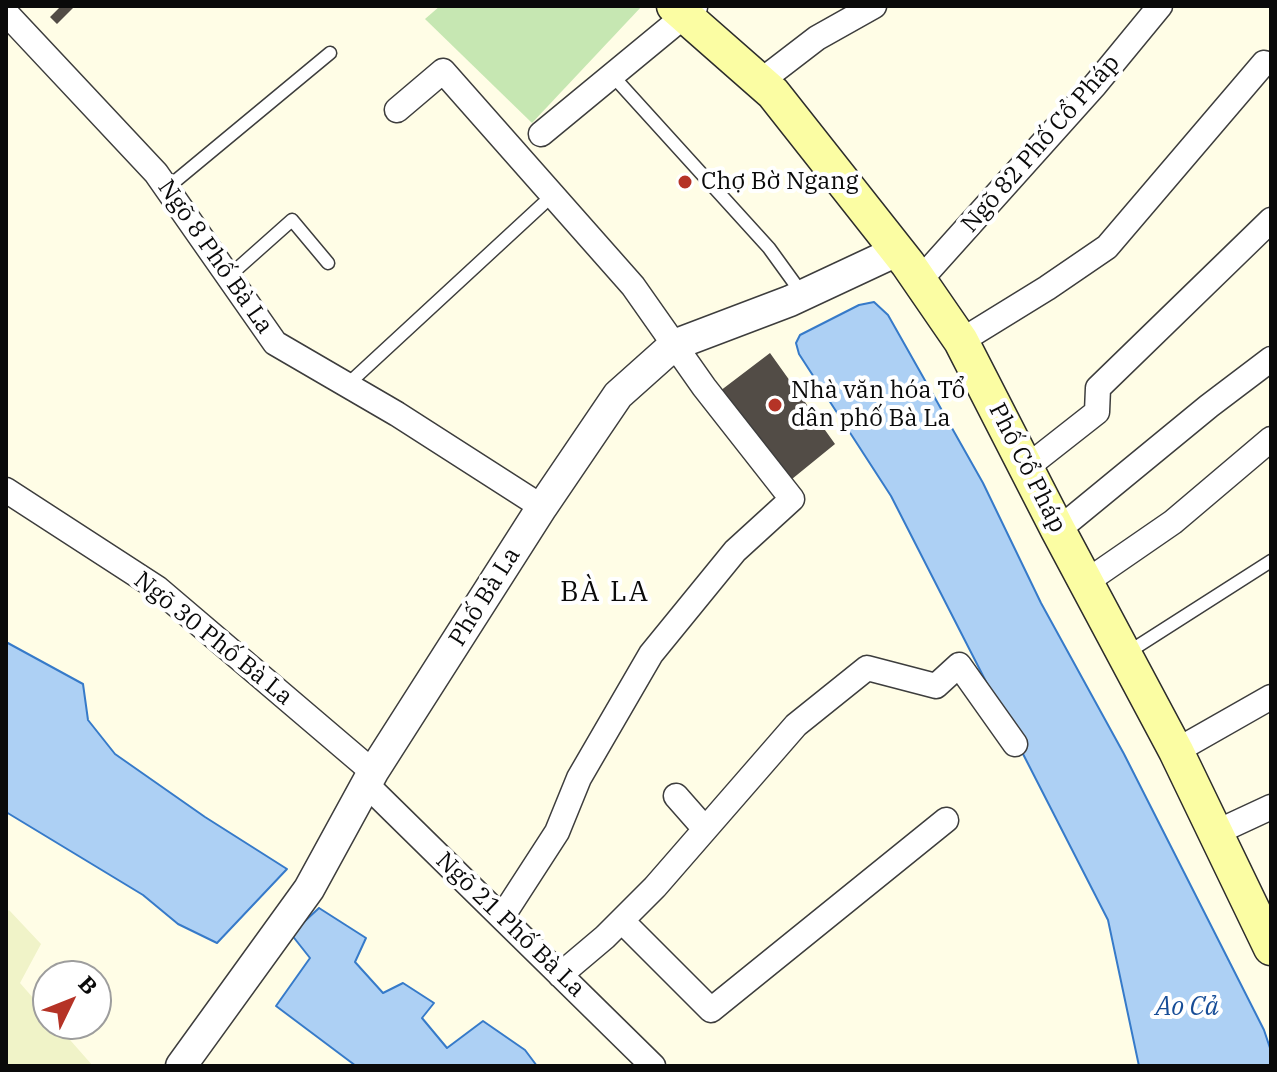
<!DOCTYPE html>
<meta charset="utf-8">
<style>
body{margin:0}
#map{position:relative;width:1277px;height:1072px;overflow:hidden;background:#fffde6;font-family:"IBM Plex Serif",serif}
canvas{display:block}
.frame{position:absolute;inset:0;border:8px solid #0a0a0a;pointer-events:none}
.north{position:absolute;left:32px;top:960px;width:80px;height:80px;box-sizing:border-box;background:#fff;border:2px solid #9d9d9d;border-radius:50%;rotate:47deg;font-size:22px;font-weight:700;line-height:32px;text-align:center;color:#0a0a0a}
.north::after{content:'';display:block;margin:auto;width:28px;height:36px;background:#b53326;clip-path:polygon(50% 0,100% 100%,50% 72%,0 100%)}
</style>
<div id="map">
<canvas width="1277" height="1072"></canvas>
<div class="frame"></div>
<div class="north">B</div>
</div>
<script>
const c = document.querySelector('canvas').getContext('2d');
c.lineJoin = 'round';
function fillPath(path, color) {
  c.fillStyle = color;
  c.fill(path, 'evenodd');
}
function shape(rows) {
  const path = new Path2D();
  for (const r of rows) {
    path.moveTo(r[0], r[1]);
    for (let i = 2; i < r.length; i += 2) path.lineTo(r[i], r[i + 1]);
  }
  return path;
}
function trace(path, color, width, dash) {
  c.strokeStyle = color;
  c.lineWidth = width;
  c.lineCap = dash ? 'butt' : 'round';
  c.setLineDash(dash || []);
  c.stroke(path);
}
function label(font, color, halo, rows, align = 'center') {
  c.font = font + ' "IBM Plex Serif",serif';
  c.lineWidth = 8;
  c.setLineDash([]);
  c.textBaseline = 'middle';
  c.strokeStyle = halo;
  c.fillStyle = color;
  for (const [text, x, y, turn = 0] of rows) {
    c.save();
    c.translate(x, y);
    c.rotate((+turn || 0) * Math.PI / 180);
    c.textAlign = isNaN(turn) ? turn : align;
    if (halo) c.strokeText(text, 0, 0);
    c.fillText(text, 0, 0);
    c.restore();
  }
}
fillPath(shape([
 [9,910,41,944,20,983,48,1015,48,1024,56,1024,93,1066,6,1066,6,912]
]), '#f0f3c8');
fillPath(shape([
 [440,6,642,6,532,123,425,19]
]), '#c6e7b2');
const water = shape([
 [874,302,888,315,983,483,1041,603,1124,754,1264,1030,1271,1051,1271,1066,1139,1066,1108,920,891,496,799,354,796,343,800,335,859,305,874,302],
 [6,642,83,684,88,720,115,754,205,817,287,869,217,943,178,924,143,895,6,812,6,642],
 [319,908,366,938,355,962,383,993,403,983,434,1003,422,1018,447,1048,483,1021,525,1050,537,1066,356,1066,276,1006,310,958,291,934,319,908]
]);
fillPath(water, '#add0f4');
trace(water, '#367ac9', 2);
fillPath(shape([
 [61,6,75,6,57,24,50,17],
 [770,353,835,444,792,479,720,391]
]), '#524c46');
const service = shape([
 [612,75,769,248,803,295],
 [167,188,330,53],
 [229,276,292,220,328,263],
 [347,385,543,204],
 [1127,653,1271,561]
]);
const minor = shape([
 [6,13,156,173,275,343,397,414,542,507],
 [761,81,817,38,874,6],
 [397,110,443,71,633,286,704,387,792,499,735,551,651,654,579,778,557,832,502,917],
 [541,134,695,7],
 [920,280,1095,85,1160,6],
 [961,341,1047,288,1107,247,1264,63],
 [1027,467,1097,412,1098,388,1271,220],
 [6,490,157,588,373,772],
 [1058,530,1209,406,1271,359],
 [1086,582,1173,522,1271,439],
 [1176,751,1271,697],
 [367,785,653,1066],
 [676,796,705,829],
 [1215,833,1271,807],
 [622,921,711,1010,946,820],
 [560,975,605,937,655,887,796,725,867,668,936,686,959,665,1015,744]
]);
const tertiary = shape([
 [181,1066,309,889,373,772,542,507,618,395,674,345,790,301,897,251]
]);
const secondary = shape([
 [674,6,773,93,908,264,961,341,1058,530,1176,751,1271,948]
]);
trace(service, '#3d3d3d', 15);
trace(minor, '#3d3d3d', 27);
trace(tertiary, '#3d3d3d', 33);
trace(secondary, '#2c2c2c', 37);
trace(service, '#fff', 12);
trace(minor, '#fff', 24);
trace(tertiary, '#fff', 30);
trace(secondary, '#fbfda3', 34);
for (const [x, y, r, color] of [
 [685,182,8,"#b53326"],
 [775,405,8,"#b53326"]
]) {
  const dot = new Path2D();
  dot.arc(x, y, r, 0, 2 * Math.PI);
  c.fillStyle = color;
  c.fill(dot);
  trace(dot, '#fff', 3);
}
label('24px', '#0a0a0a', '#fff', [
 ["Ngõ 82 Phố Cổ Pháp",1041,144,-49],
 ["Ngõ 8 Phố Bà La",215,257,55],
 ["Phố Cổ Pháp",1027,468,63],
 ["Phố Bà La",485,597,-58],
 ["Ngõ 30 Phố Bà La",213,639,39],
 ["Ngõ 21 Phố Bà La",510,925,44]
]);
label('24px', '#0a0a0a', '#fff', [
 ["Chợ Bờ Ngang",701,182],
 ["Nhà văn hóa Tổ",791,391],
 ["dân phố Bà La",791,419]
], 'left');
label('italic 26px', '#174d97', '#fff', [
 ["Ao Cả",1187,1007]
]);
c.letterSpacing = '2px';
label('28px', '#0a0a0a', '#fff', [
 ["BÀ LA",605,593]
]);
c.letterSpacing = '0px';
</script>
